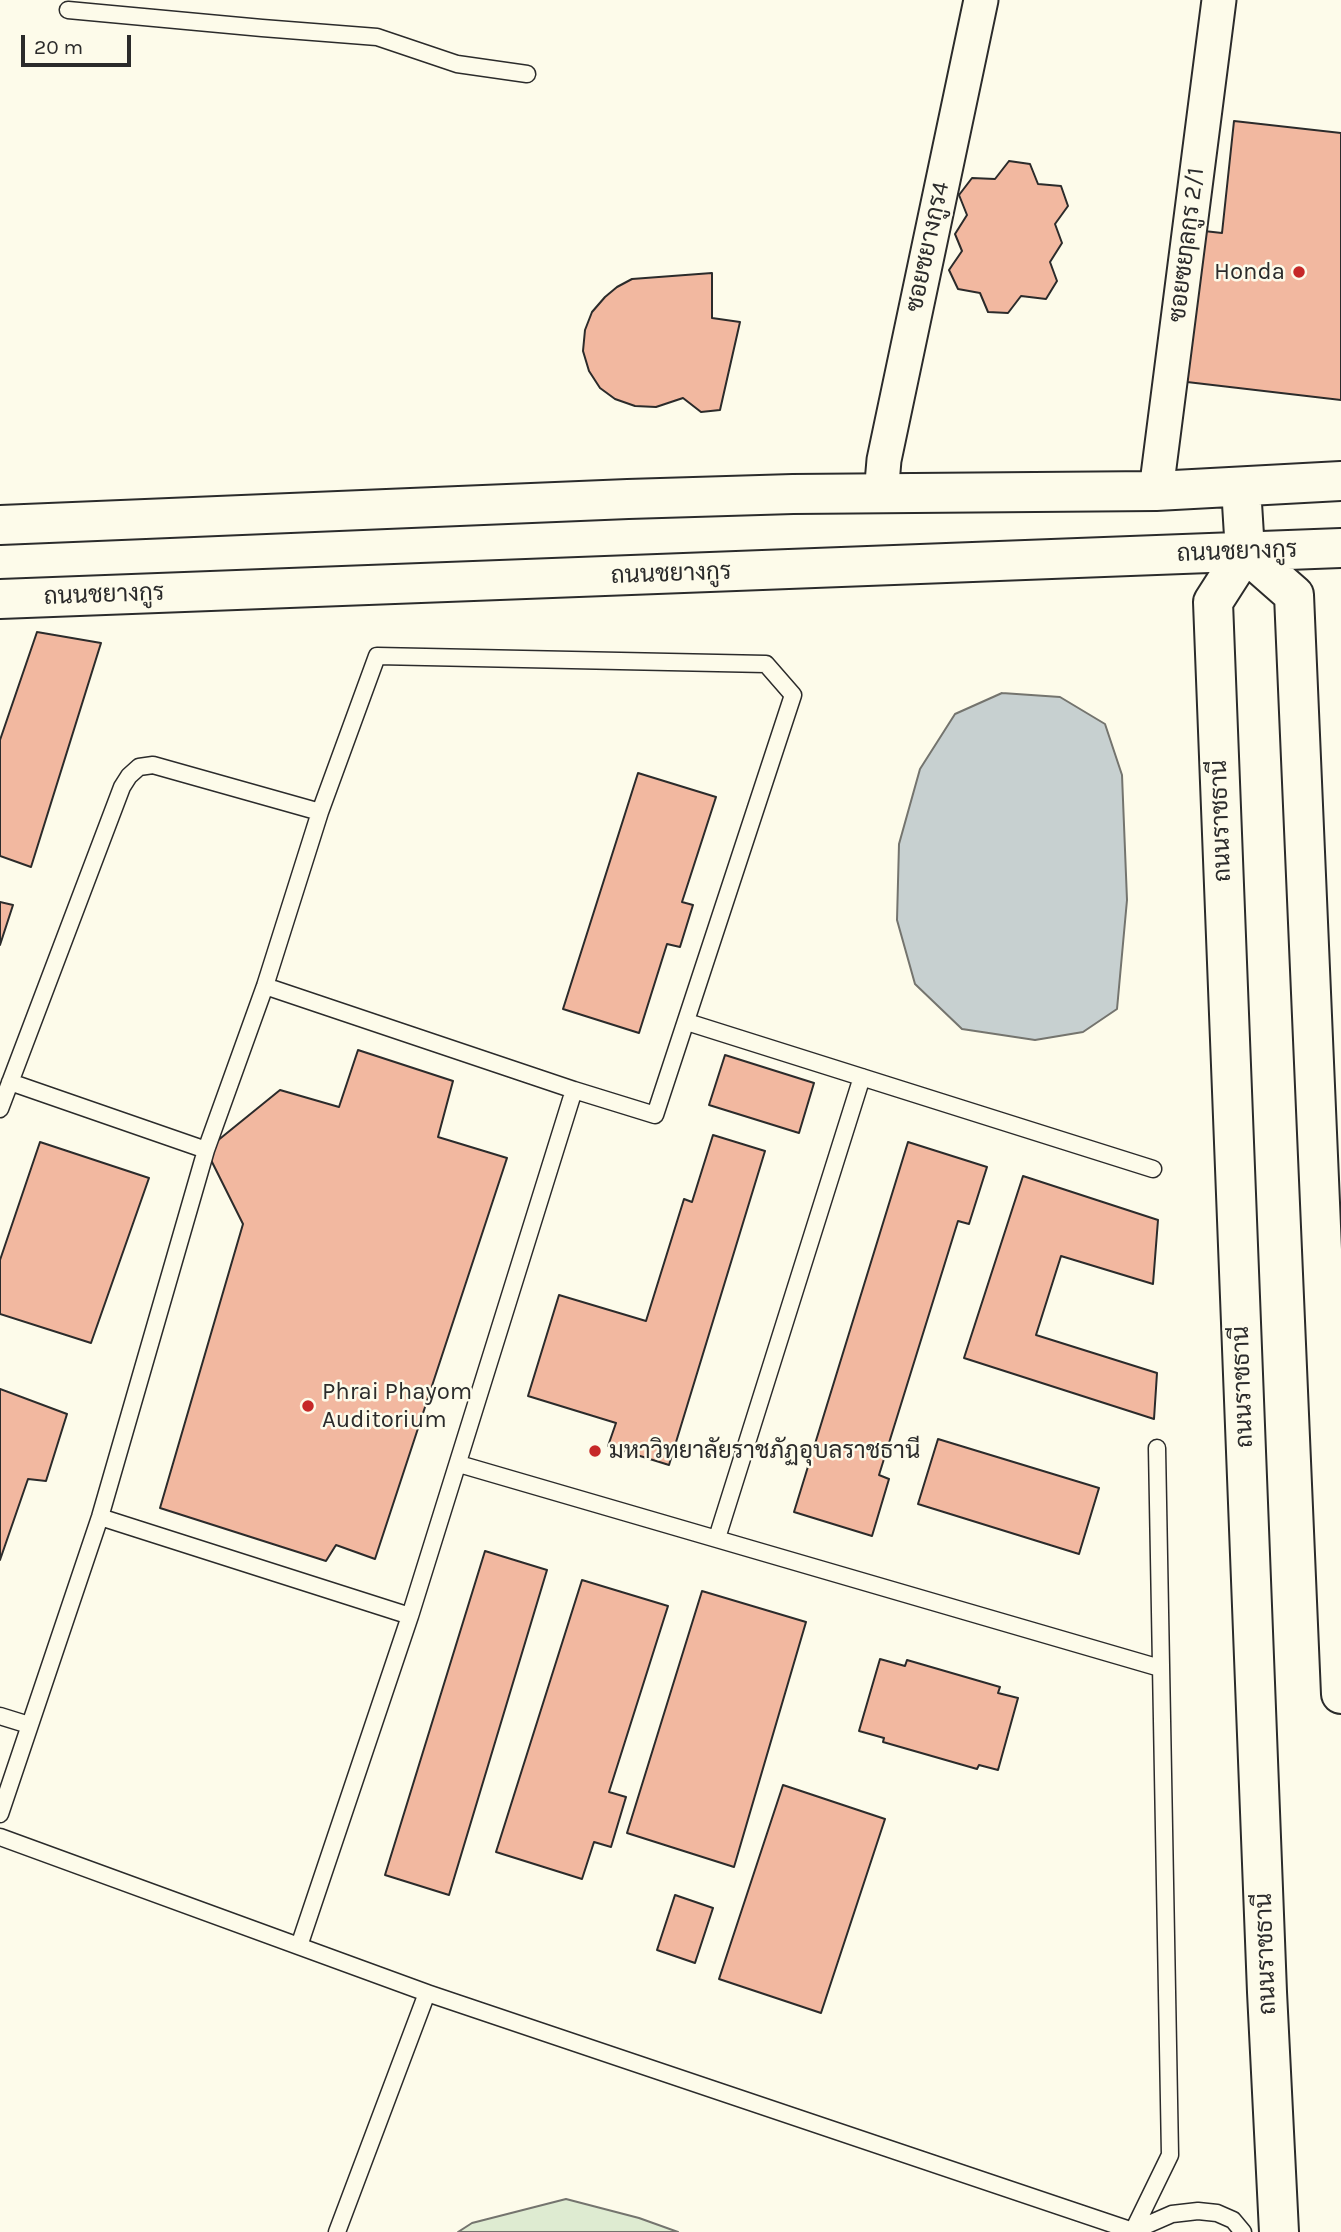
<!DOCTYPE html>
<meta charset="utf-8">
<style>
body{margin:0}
#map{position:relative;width:1341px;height:2232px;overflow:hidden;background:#fdfbea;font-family:Karla,sans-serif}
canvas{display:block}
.scale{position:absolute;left:21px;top:35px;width:110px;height:32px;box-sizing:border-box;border:4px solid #2b2b2b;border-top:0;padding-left:9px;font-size:21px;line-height:24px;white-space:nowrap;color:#2b2b2b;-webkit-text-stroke:5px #fdfbea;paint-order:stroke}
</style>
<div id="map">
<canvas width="1341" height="2232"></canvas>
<div class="scale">20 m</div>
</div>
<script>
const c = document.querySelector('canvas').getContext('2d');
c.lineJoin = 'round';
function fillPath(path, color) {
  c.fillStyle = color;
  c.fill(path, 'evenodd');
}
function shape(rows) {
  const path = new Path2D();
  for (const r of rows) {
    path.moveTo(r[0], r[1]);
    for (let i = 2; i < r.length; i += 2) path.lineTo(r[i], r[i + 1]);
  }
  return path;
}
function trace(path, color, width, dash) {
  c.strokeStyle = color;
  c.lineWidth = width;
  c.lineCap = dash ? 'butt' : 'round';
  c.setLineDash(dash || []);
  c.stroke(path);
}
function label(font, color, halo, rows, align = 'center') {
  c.font = font + ' Karla,Sarabun,sans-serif';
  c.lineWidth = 5;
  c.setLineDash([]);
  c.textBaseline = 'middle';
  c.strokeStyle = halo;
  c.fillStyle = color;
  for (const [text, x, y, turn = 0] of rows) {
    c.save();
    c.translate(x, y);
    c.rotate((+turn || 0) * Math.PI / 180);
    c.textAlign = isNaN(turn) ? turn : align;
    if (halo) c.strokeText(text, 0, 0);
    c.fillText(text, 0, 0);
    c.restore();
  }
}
const green = shape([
 [566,2199,639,2218,678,2232,458,2232,472,2223,566,2199]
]);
fillPath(green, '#deebd1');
trace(green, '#74746e', 2);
const water = shape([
 [1002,693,1060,697,1105,724,1122,775,1127,900,1117,1009,1083,1032,1035,1040,962,1029,915,984,897,920,899,844,920,769,955,714,1002,693]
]);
fillPath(water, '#c7d0d0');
trace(water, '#74746e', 2);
const building = shape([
 [1234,121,1341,133,1341,400,1187,382,1204,231,1222,233,1234,121],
 [1009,161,1030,164,1038,184,1061,186,1068,206,1055,224,1062,243,1050,262,1057,281,1046,299,1021,296,1008,313,988,312,980,293,958,289,949,270,962,251,955,234,967,215,959,195,972,178,995,179,1009,161],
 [712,273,712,318,740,322,720,410,701,412,683,398,656,407,635,406,615,399,600,388,589,371,583,351,585,330,592,312,605,297,617,287,632,279,712,273],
 [37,632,101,643,31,867,0,856,0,740,37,632],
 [638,773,716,797,682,902,693,905,680,947,667,944,639,1033,563,1009,638,773],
 [0,902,13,905,0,945,0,902],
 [358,1050,453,1081,438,1137,507,1158,375,1559,336,1545,326,1561,160,1508,243,1224,206,1150,280,1090,339,1107,358,1050],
 [725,1055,814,1083,799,1133,709,1105,725,1055],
 [713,1135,765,1151,669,1465,608,1446,616,1423,528,1396,559,1295,646,1321,684,1199,692,1202,713,1135],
 [40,1142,149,1178,91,1343,0,1314,0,1260,40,1142],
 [908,1142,987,1167,969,1224,958,1221,879,1475,889,1479,872,1536,794,1512,908,1142],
 [1023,1176,1158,1220,1153,1284,1061,1256,1036,1335,1157,1373,1154,1419,964,1358,1023,1176],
 [0,1389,67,1414,46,1481,28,1479,0,1560,0,1389],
 [938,1439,1099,1488,1079,1554,918,1504,938,1439],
 [485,1551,547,1570,449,1895,385,1875,485,1551],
 [582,1580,668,1606,609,1792,626,1797,611,1847,594,1842,582,1879,496,1852,582,1580],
 [702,1591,806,1622,734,1867,627,1833,702,1591],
 [880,1659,905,1666,907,1660,1000,1687,998,1693,1018,1698,998,1770,979,1765,977,1769,883,1742,884,1738,859,1731,880,1659],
 [783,1785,885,1819,821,2013,719,1979,783,1785],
 [675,1895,713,1908,695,1963,657,1950,675,1895]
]);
fillPath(building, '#f2b8a0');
trace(building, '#2b2b2b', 2);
const lane = shape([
 [68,10,262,28,377,37,457,64,527,74],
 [265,986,574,1090],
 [687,1022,1153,1169],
 [10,1082,206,1150],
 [0,1109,122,787,129,776,139,767,153,765,320,812],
 [459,1464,1160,1668],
 [100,1517,410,1616],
 [717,1538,862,1077],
 [0,1716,29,1725],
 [0,1814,100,1517,206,1150,265,986,320,812,377,656,766,664,793,695,655,1115,574,1090,410,1616,299,1946],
 [0,1837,427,1993,1133,2231,1172,2214,1198,2211,1217,2213,1233,2220,1243,2232],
 [1133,2231,1170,2155,1157,1448],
 [337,2232,427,1993]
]);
const street = shape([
 [1156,491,1219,0],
 [881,495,884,460,981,0]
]);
const primary = shape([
 [1241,487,1245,552,1213,602,1267,1992,1279,2232],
 [0,525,628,499,793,494,1156,491,1341,481],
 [1245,552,1294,595,1341,1694],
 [0,599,1341,548]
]);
trace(lane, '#2b2b2b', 19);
trace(street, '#2b2b2b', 37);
trace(primary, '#2b2b2b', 42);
trace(lane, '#fdfbea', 16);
trace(street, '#fdfbea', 33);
trace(primary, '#fdfbea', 38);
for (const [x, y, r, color] of [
 [1299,272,7,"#c62828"],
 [308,1406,7,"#c62828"],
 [595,1451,7,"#c62828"]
]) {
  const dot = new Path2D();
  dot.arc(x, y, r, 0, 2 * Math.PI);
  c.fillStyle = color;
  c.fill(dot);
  trace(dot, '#fdfbea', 2.5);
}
label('24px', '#2b2b2b', '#fdfbea', [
 ["ซอยซยๅลกูร 2/1",1187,245,-83],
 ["ซอยชยางกูร4",928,247,-78],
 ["ถนนชยางกูร",1237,552,-2],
 ["ถนนชยางกูร",671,574,-2],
 ["ถนนชยางกูร",104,595,-2],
 ["ถนนราชธานี",1221,821,-92],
 ["ถนนราชธานี",1243,1387,-92],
 ["ถนนราชธานี",1266,1954,-92]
]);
label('24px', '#2b2b2b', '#fdfbea', [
 ["Honda",1285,272,"right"],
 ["Phrai Phayom",322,1392],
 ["Auditorium",322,1420],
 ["มหาวิทยาลัยราชภัฏอุบลราชธานี",609,1451]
], 'left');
</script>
